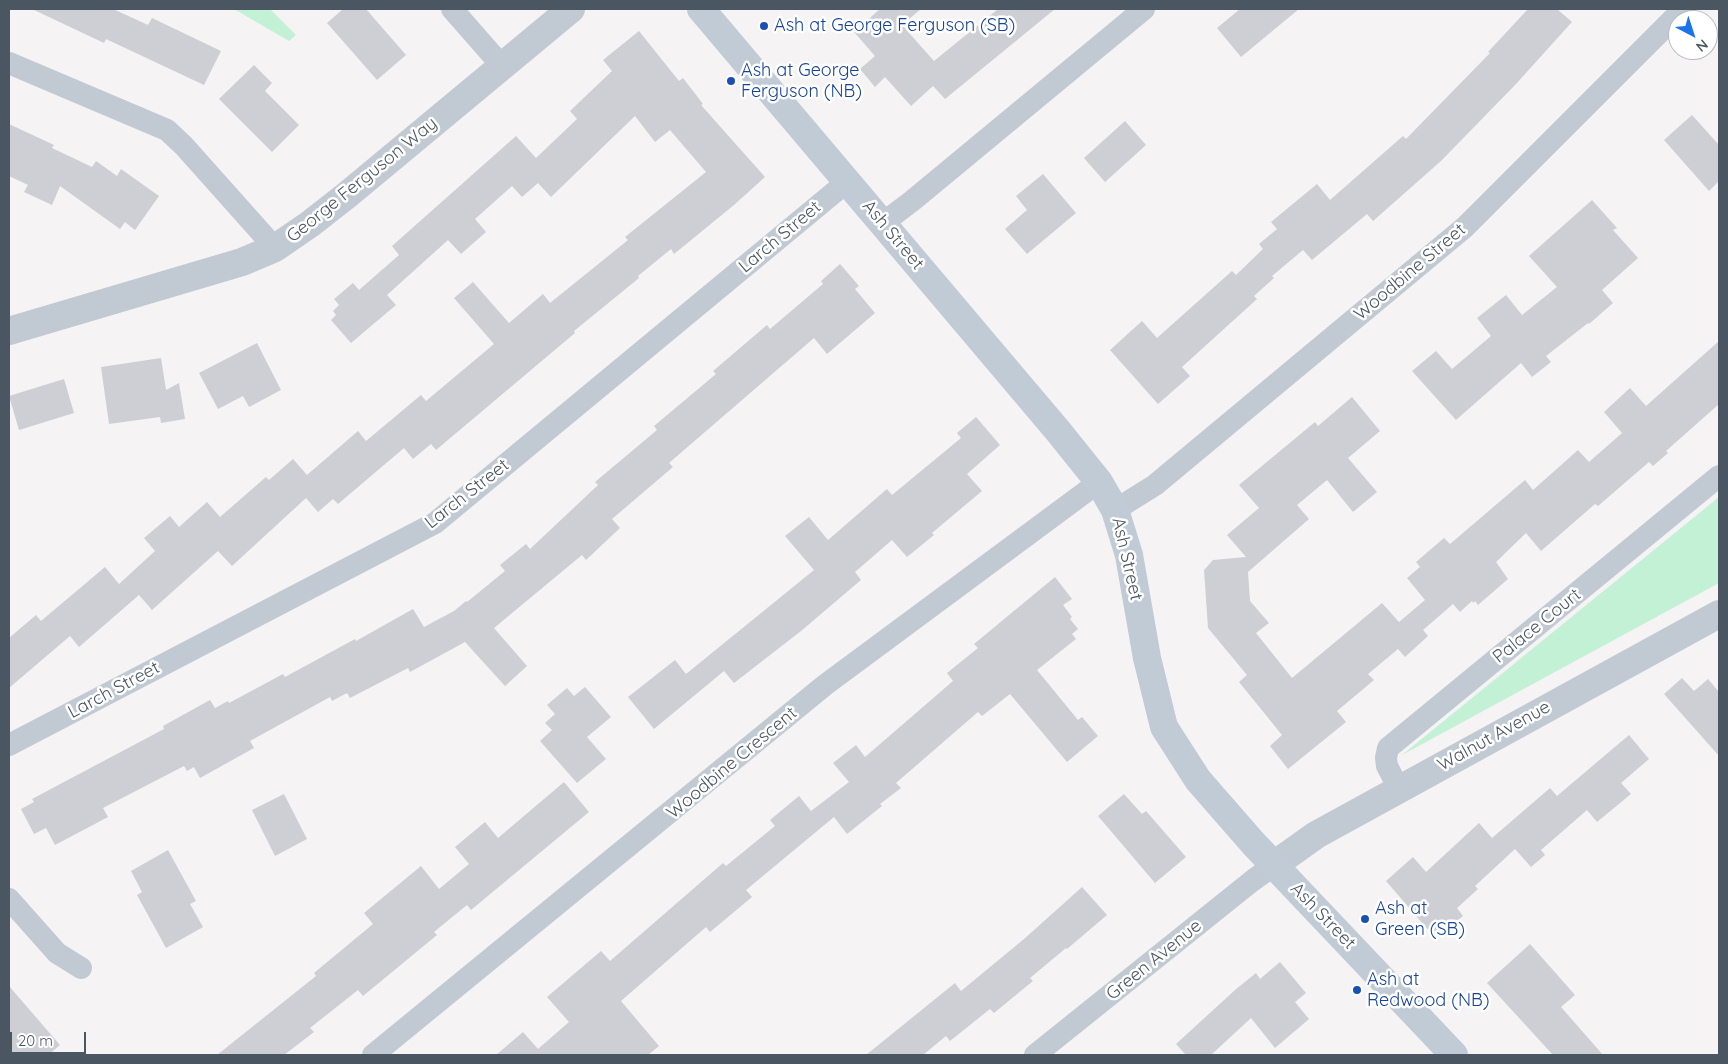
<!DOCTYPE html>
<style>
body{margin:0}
#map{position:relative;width:1728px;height:1064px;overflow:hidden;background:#f5f3f3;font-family:Quicksand,sans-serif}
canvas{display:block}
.frame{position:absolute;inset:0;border:10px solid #4a5661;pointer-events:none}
.north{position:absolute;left:1668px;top:10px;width:50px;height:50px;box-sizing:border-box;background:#fff;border:1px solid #b7bbc0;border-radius:50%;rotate:140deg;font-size:14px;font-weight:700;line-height:20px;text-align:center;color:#4a5661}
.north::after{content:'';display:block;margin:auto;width:18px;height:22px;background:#1a73e8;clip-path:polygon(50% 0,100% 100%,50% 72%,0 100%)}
.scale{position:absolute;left:10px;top:1032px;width:76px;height:22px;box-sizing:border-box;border:2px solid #4a5661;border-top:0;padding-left:6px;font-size:15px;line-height:18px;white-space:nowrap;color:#4a5661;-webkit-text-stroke:4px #fff;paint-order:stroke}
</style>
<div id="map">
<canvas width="1728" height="1064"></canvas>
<div class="frame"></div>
<div class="north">N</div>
<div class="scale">20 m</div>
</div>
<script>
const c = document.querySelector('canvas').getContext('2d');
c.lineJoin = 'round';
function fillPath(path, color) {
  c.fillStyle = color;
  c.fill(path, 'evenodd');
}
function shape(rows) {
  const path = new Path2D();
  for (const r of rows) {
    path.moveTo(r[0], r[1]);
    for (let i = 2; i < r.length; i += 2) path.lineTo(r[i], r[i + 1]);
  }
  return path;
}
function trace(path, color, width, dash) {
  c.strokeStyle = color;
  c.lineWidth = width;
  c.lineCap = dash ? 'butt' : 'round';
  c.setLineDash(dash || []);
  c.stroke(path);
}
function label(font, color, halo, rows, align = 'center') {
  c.font = font + ' Quicksand,sans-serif';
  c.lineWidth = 5;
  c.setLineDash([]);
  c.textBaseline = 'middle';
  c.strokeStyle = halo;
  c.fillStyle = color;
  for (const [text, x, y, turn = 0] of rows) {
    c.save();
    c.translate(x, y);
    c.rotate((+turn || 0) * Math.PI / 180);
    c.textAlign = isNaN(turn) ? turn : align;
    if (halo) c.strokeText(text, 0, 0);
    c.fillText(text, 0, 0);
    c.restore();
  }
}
fillPath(shape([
 [234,9,270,9,296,35,289,41],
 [1719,497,1719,583,1402,755]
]), '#c3f1d5');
fillPath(shape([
 [32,9,113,9,148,25,152,18,221,51,204,85,106,39,104,43],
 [343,9,366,9,406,55,377,80,327,23],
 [880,9,921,9,902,25,934,61,998,9,1055,9,945,99,933,86,911,106,885,77,875,87,860,69,875,56,854,32],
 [1240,9,1299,9,1241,57,1217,28],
 [1528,9,1557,9,1572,22,1516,84,1441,161,1373,221,1367,214,1312,260,1303,250,1272,276,1274,278,1254,296,1257,299,1182,367,1190,376,1158,404,1110,350,1142,321,1157,338,1232,271,1236,275,1263,249,1259,244,1277,229,1271,222,1317,184,1330,200,1403,136,1406,139,1490,53,1488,52],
 [639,31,679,81,683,78,703,104,701,105,765,177,734,205,674,254,671,249,638,276,639,278,574,331,575,333,436,450,431,444,413,459,404,448,338,504,333,499,318,512,306,498,232,566,218,551,152,610,139,595,79,647,70,636,9,688,9,638,36,615,41,621,105,567,119,584,155,551,144,538,170,516,179,527,207,502,220,517,266,477,269,480,293,459,307,475,358,431,366,441,421,395,426,401,494,344,454,298,473,282,509,323,543,294,550,303,628,240,625,237,706,172,670,130,655,142,635,116,551,197,538,183,522,197,512,186,475,219,486,232,461,254,448,240,387,295,396,305,351,343,331,320,336,315,333,311,339,305,334,299,353,283,359,290,399,255,392,246,516,136,536,158,577,119,570,111,612,71,603,60],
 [254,65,272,83,265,91,299,125,272,152,219,99],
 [1692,115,1719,145,1719,181,1709,191,1664,140],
 [1125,121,1146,145,1105,182,1084,158],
 [9,124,54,145,52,148,92,167,96,161,117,176,121,169,159,196,135,230,125,222,120,229,60,186,52,205,24,192,28,185,9,176],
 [1043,174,1076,213,1027,254,1005,229,1027,210,1016,196],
 [1592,200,1617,228,1613,230,1638,258,1602,290,1613,303,1589,324,1588,323,1546,356,1551,362,1532,377,1521,363,1456,420,1412,371,1436,351,1452,369,1491,336,1477,318,1506,295,1522,315,1557,287,1529,256],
 [840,264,859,286,855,289,875,313,827,354,814,338,669,463,673,467,612,519,620,528,586,560,582,555,494,628,527,666,505,686,465,642,410,672,408,668,350,698,347,693,332,701,330,697,250,741,254,748,200,778,194,767,187,771,184,766,103,808,108,817,55,845,46,828,34,834,21,809,34,802,32,799,164,729,163,726,210,700,215,708,228,701,229,703,283,674,285,677,355,639,356,641,413,609,424,627,454,611,466,601,467,602,505,571,500,565,526,544,530,549,598,485,595,482,657,430,654,426,716,374,713,371,767,325,770,329,823,284,821,281],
 [1719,341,1719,404,1666,451,1668,453,1653,466,1649,462,1598,506,1595,504,1541,551,1526,533,1496,562,1508,579,1478,605,1475,601,1473,603,1472,601,1460,612,1453,604,1423,630,1428,636,1405,657,1398,649,1368,674,1374,680,1337,711,1346,722,1288,769,1270,746,1282,735,1239,682,1247,675,1208,628,1204,570,1213,560,1246,557,1227,535,1259,508,1239,485,1315,422,1318,426,1352,397,1380,431,1348,458,1377,492,1353,512,1327,480,1297,505,1309,519,1248,572,1250,601,1269,623,1256,633,1292,678,1382,603,1399,622,1425,600,1407,578,1420,567,1416,562,1444,538,1450,544,1525,480,1533,490,1578,450,1589,462,1622,433,1604,412,1630,388,1646,406],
 [257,343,281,390,249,407,243,396,218,409,199,373],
 [161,358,166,390,179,383,185,419,161,423,160,417,109,424,101,367],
 [64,379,74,413,19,430,9,396],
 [976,417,1000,445,967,474,982,491,932,533,934,535,907,557,892,540,855,572,861,580,801,631,734,683,724,671,654,729,628,697,675,660,686,674,814,570,785,536,809,517,828,540,887,489,892,495,961,438,957,433],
 [1055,577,1072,599,1063,605,1072,617,1070,619,1078,629,1072,634,1076,639,1037,670,1078,720,1082,717,1098,736,1067,762,1010,694,982,716,978,712,896,783,901,788,880,804,882,806,847,834,834,817,746,890,752,897,710,932,706,927,621,1001,659,1046,648,1055,496,1055,523,1032,538,1049,569,1022,547,997,601,951,610,961,723,863,726,866,775,826,770,820,799,796,811,811,849,782,833,763,856,745,865,757,953,681,947,673,978,648,974,644],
 [1682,678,1694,691,1708,679,1719,692,1719,756,1664,694],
 [585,687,611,717,587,737,606,759,577,783,540,741,552,730,545,723,555,714,547,705,567,688,574,696],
 [1629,735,1649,759,1621,783,1631,794,1597,822,1587,810,1541,850,1545,855,1531,867,1515,849,1475,886,1478,889,1457,908,1463,916,1436,939,1386,881,1413,857,1426,872,1479,823,1492,838,1550,788,1557,796],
 [564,782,589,812,471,910,467,905,434,932,437,935,363,996,358,990,310,1028,314,1032,284,1055,217,1055,316,976,314,973,373,924,364,913,421,866,439,889,469,864,455,847,485,822,498,838],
 [284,794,307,839,275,856,252,810],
 [1124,794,1142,814,1146,811,1186,857,1155,883,1098,816],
 [168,850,196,901,190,904,203,927,166,948,137,895,142,892,131,871],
 [1082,887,1107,915,1067,949,1066,948,1030,978,1033,981,994,1013,990,1009,950,1041,946,1036,923,1055,866,1055,955,983,961,991,1024,939],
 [1530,944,1575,995,1561,1007,1603,1055,1553,1055,1487,983],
 [1280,962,1306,993,1295,1002,1309,1019,1275,1048,1251,1018,1211,1055,1186,1055,1176,1044,1235,990,1256,973,1260,979],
 [9,986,60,1045,48,1055,9,1055]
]), '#cdcfd5');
trace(shape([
 [452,9,502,66],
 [9,63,167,130,184,146,275,248],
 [883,223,912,201,1144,9],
 [1115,510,1155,485,1465,227,1683,9],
 [9,745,435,523,848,181],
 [1399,789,1387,766,1386,758,1388,748,1719,476],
 [9,899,57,953,81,968],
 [373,1055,825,685,1099,482],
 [1035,1055,1252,881,1274,865]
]), '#c1cad2', 22);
trace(shape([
 [9,331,242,262,275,248,310,224,347,195,571,9],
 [1274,865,1316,835,1719,614]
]), '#c1cad2', 28);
trace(shape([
 [701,9,1058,431,1099,482,1115,510,1129,555,1147,658,1164,727,1198,780,1253,843,1454,1055]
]), '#c1cbd6', 28);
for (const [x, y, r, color] of [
 [764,26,5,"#1a4fb4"],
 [731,81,5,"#1a4fb4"],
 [1365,919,5,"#1a4fb4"],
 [1357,990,5,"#1a4fb4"]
]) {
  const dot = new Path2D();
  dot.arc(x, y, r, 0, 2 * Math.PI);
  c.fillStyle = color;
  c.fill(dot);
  trace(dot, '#fff', 2);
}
label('18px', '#164399', '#fff', [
 ["Ash at George Ferguson (SB)",774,26],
 ["Ash at George",741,71],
 ["Ferguson (NB)",741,92],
 ["Ash at",1375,909],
 ["Green (SB)",1375,930],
 ["Ash at",1367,980],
 ["Redwood (NB)",1367,1001]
], 'left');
label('18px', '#4a5661', '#fff', [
 ["George Ferguson Way",362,180,-39],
 ["Ash Street",893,235,50],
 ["Larch Street",780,237,-40],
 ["Woodbine Street",1410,272,-40],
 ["Larch Street",467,494,-38],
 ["Ash Street",1127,559,77],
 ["Palace Court",1537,626,-39],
 ["Larch Street",114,690,-28],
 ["Walnut Avenue",1494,736,-29],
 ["Woodbine Crescent",732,763,-40],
 ["Ash Street",1323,916,46],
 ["Green Avenue",1154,960,-39]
]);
</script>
